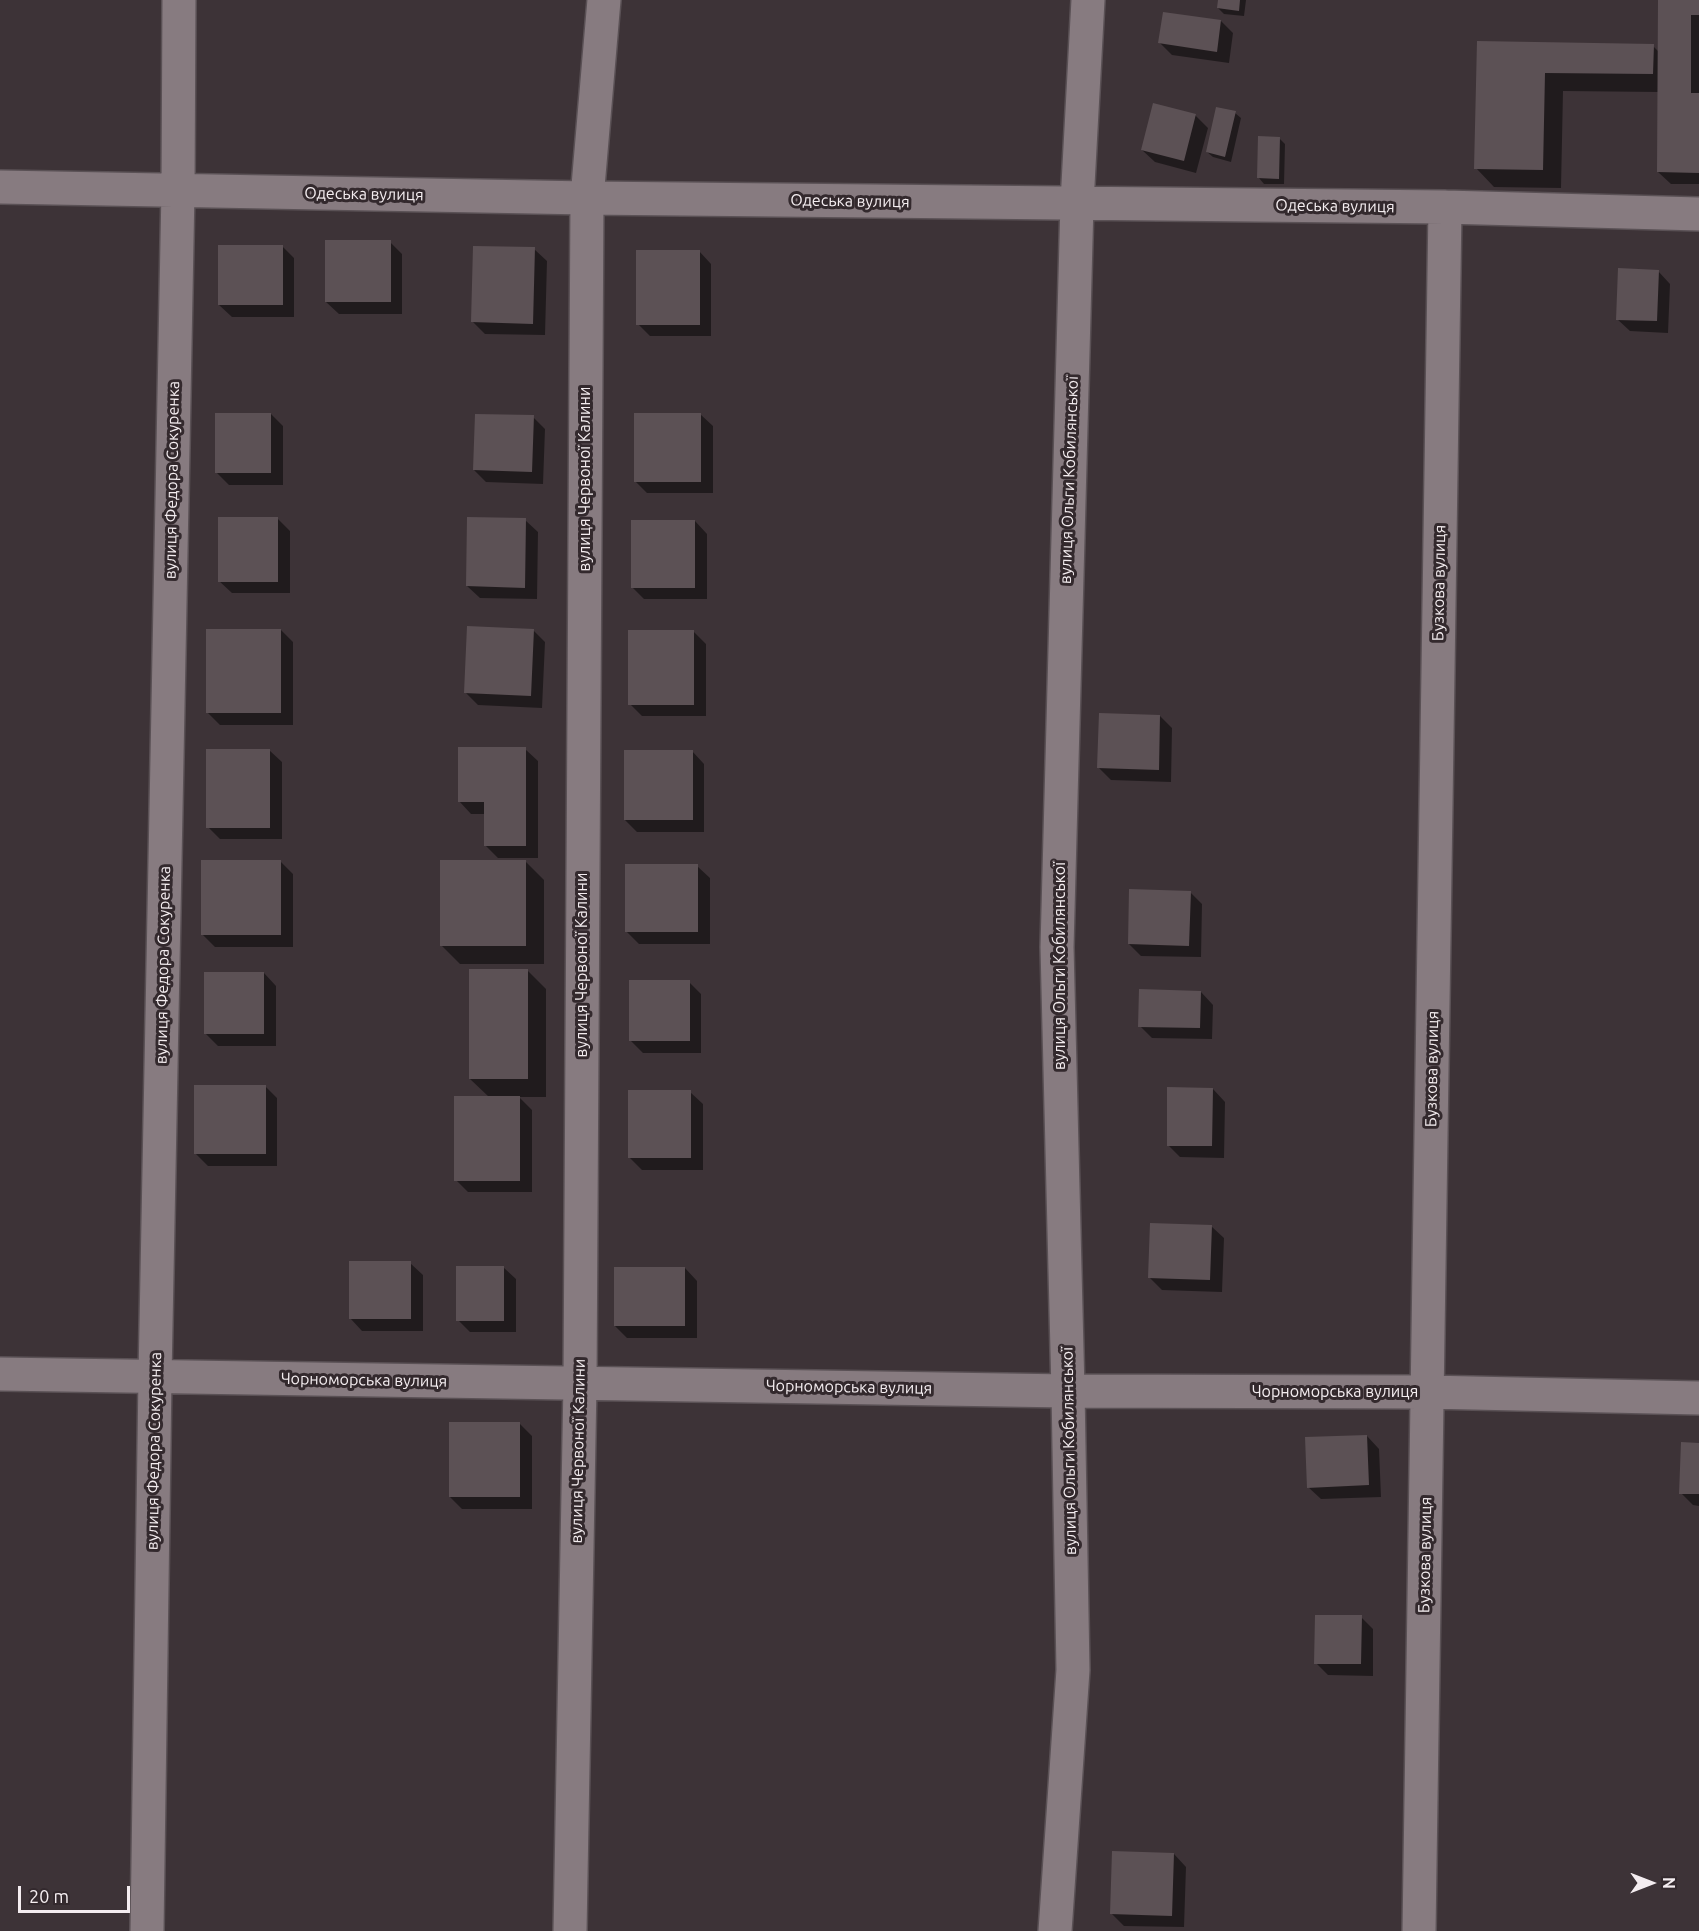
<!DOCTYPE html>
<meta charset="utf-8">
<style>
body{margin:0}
#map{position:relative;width:1699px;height:1931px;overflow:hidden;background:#3d3337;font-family:Ubuntu,sans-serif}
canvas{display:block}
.north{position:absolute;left:1621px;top:1853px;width:60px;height:60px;-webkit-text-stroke:4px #33292d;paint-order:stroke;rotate:90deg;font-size:16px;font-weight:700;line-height:24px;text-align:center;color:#f4edf0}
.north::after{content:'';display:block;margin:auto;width:21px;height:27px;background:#f4edf0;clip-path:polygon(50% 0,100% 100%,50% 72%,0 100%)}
.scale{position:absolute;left:18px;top:1886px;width:112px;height:27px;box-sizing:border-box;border:3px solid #f4edf0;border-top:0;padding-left:8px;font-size:18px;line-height:21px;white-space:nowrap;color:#f4edf0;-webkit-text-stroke:4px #33292d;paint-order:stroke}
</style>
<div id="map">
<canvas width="1699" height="1931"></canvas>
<div class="north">N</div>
<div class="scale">20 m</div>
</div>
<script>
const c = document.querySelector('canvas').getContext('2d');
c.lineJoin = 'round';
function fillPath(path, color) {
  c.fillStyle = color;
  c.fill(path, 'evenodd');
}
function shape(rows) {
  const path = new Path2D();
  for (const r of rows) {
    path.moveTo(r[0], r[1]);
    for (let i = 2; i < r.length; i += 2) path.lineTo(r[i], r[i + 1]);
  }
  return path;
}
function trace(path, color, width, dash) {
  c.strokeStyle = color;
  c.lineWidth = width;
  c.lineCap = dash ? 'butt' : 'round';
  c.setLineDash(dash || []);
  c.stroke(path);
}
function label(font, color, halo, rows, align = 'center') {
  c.font = font + ' Ubuntu,sans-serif';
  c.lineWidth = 6;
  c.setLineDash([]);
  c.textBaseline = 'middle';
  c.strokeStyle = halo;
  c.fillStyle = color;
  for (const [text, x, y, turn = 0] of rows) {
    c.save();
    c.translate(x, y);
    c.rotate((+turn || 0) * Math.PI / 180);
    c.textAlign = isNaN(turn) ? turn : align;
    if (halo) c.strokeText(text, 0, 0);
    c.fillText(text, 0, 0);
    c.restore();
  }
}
fillPath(shape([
 [1219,0,1246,0,1244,16,1224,14,1218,8],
 [1660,0,1699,0,1699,184,1671,184,1658,172,1659,92,1563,91,1561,188,1494,187,1476,168,1478,43,1653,46,1659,52],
 [1221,21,1233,33,1229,63,1172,55,1160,43],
 [1235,113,1241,118,1231,162,1213,157,1207,152],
 [1195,115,1208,128,1196,173,1155,162,1142,150],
 [1279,138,1285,144,1284,184,1264,184,1259,178],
 [390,242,402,254,402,314,339,314,326,302],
 [282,246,294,258,294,317,232,317,219,305],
 [534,249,547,261,545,335,485,334,473,322],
 [699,251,711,264,711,336,650,336,638,324],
 [1658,271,1670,284,1668,333,1630,331,1617,319],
 [271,414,283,426,283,485,229,485,217,473],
 [700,414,713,426,713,493,647,493,635,481],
 [533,417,545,429,543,484,486,482,474,470],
 [278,519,290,531,290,593,232,593,219,581],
 [525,520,538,532,537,599,480,598,467,586],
 [695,521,707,534,707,599,644,599,632,587],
 [281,630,293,642,293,725,220,725,208,713],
 [533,630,545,642,542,708,478,705,466,693],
 [693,631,706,644,706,716,642,716,630,704],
 [1160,716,1172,728,1171,782,1111,780,1099,768],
 [525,749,538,761,538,858,498,858,485,845,485,814,471,814,459,801],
 [269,750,282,762,282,839,220,839,208,827],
 [692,751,704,764,704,832,637,832,625,820],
 [525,861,544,880,544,964,460,964,441,945],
 [281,862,293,874,293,947,215,947,202,934],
 [697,866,710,878,710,944,639,944,626,931],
 [1190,892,1202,904,1201,957,1141,956,1129,944],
 [527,970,546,989,546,1097,519,1097,532,1110,532,1192,468,1192,456,1180,489,1097,470,1079],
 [264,973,276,986,276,1046,218,1046,205,1033],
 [689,982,701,994,701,1053,643,1053,631,1041],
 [1201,992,1213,1005,1212,1039,1152,1038,1140,1026],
 [265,1086,277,1098,277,1166,208,1166,195,1153],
 [1213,1089,1225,1102,1224,1158,1180,1157,1168,1145],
 [690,1092,703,1104,703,1170,642,1170,630,1158],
 [1211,1226,1224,1238,1222,1292,1162,1290,1150,1278],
 [410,1263,423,1275,423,1331,362,1331,350,1318],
 [503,1267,516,1279,516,1332,470,1332,458,1320],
 [685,1268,697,1281,697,1338,627,1338,615,1326],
 [520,1424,532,1436,532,1509,462,1509,450,1497],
 [1367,1436,1379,1449,1381,1497,1321,1499,1308,1487],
 [1699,1444,1699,1506,1693,1505,1681,1493],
 [1361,1617,1373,1629,1373,1676,1328,1675,1316,1663],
 [1174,1854,1186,1867,1184,1927,1124,1926,1111,1913]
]), '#0007');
fillPath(shape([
 [1218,0,1240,0,1239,11,1217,8],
 [1658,0,1699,0,1699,15,1691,15,1691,93,1699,93,1699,173,1657,172],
 [1163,12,1221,20,1217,52,1158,43],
 [1477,41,1654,44,1653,74,1545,73,1543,170,1474,169],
 [1153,103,1196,114,1184,161,1141,150],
 [1216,107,1236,111,1225,157,1206,152],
 [1258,136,1280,137,1279,179,1257,178],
 [325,240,391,240,391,302,325,302],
 [218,245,283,245,283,305,218,305],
 [473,246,535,247,533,324,471,322],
 [636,250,700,250,700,325,636,325],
 [1618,268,1659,270,1657,321,1616,320],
 [215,413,271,413,271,473,215,473],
 [634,413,701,413,701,482,634,482],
 [475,414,534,415,532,472,473,470],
 [218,517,278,517,278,582,218,582],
 [467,517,526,518,525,588,466,586],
 [631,520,695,520,695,588,631,588],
 [467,626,534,629,531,696,464,693],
 [206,629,281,629,281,713,206,713],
 [628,630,694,630,694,705,628,705],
 [1099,713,1160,715,1159,770,1097,768],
 [458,747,526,747,526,846,484,846,484,802,458,802],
 [206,749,270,749,270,828,206,828],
 [624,750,693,750,693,820,624,820],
 [201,860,281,860,281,935,201,935],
 [440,860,526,860,526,946,440,946],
 [625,864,698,864,698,932,625,932],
 [1129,889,1191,891,1189,946,1128,944],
 [469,969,528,969,528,1079,469,1079],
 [204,972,264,972,264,1034,204,1034],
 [629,980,690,980,690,1041,629,1041],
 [1139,989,1201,991,1200,1028,1138,1027],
 [194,1085,266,1085,266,1154,194,1154],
 [1167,1087,1213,1088,1212,1146,1167,1146],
 [628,1090,691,1090,691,1158,628,1158],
 [454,1096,520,1096,520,1181,454,1181],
 [1150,1223,1212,1225,1210,1280,1148,1278],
 [349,1261,411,1261,411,1319,349,1319],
 [456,1266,504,1266,504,1321,456,1321],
 [614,1267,685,1267,685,1326,614,1326],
 [449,1422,520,1422,520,1497,449,1497],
 [1367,1435,1369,1485,1307,1488,1305,1437],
 [1681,1442,1699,1443,1699,1494,1679,1494],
 [1315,1615,1362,1615,1361,1664,1314,1664],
 [1112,1851,1174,1853,1172,1916,1110,1914]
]), '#5c5155');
const minor = shape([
 [0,187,587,198,1445,207,1699,214],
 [0,1374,1068,1391,1427,1392,1699,1398],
 [147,1931,155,1376,178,190,179,0],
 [570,1931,580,1383,587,198,604,0],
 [1055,1931,1073,1670,1068,1391,1057,947,1077,203,1088,0],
 [1419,1931,1445,207]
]);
trace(minor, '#5a5155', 36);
trace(minor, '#877b80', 33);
label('16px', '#f4edf0', '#33292d', [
 ["Одеська вулиця",364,194,1],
 ["Одеська вулиця",850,201,1],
 ["Одеська вулиця",1335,206,1],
 ["вулиця Червоної Калини",585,479,-90],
 ["вулиця Федора Сокуренка",172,480,-89],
 ["вулиця Ольги Кобилянської",1069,480,-88],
 ["Бузкова вулиця",1439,583,-89],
 ["вулиця Федора Сокуренка",163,965,-89],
 ["вулиця Червоної Калини",582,965,-90],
 ["вулиця Ольги Кобилянської",1060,966,-90],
 ["Бузкова вулиця",1432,1069,-89],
 ["Чорноморська вулиця",364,1380,1],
 ["Чорноморська вулиця",849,1387,1],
 ["Чорноморська вулиця",1335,1392],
 ["вулиця Федора Сокуренка",154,1451,-89],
 ["вулиця Червоної Калини",578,1451,-89],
 ["вулиця Ольги Кобилянської",1069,1451,-91],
 ["Бузкова вулиця",1425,1555,-89]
]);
</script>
